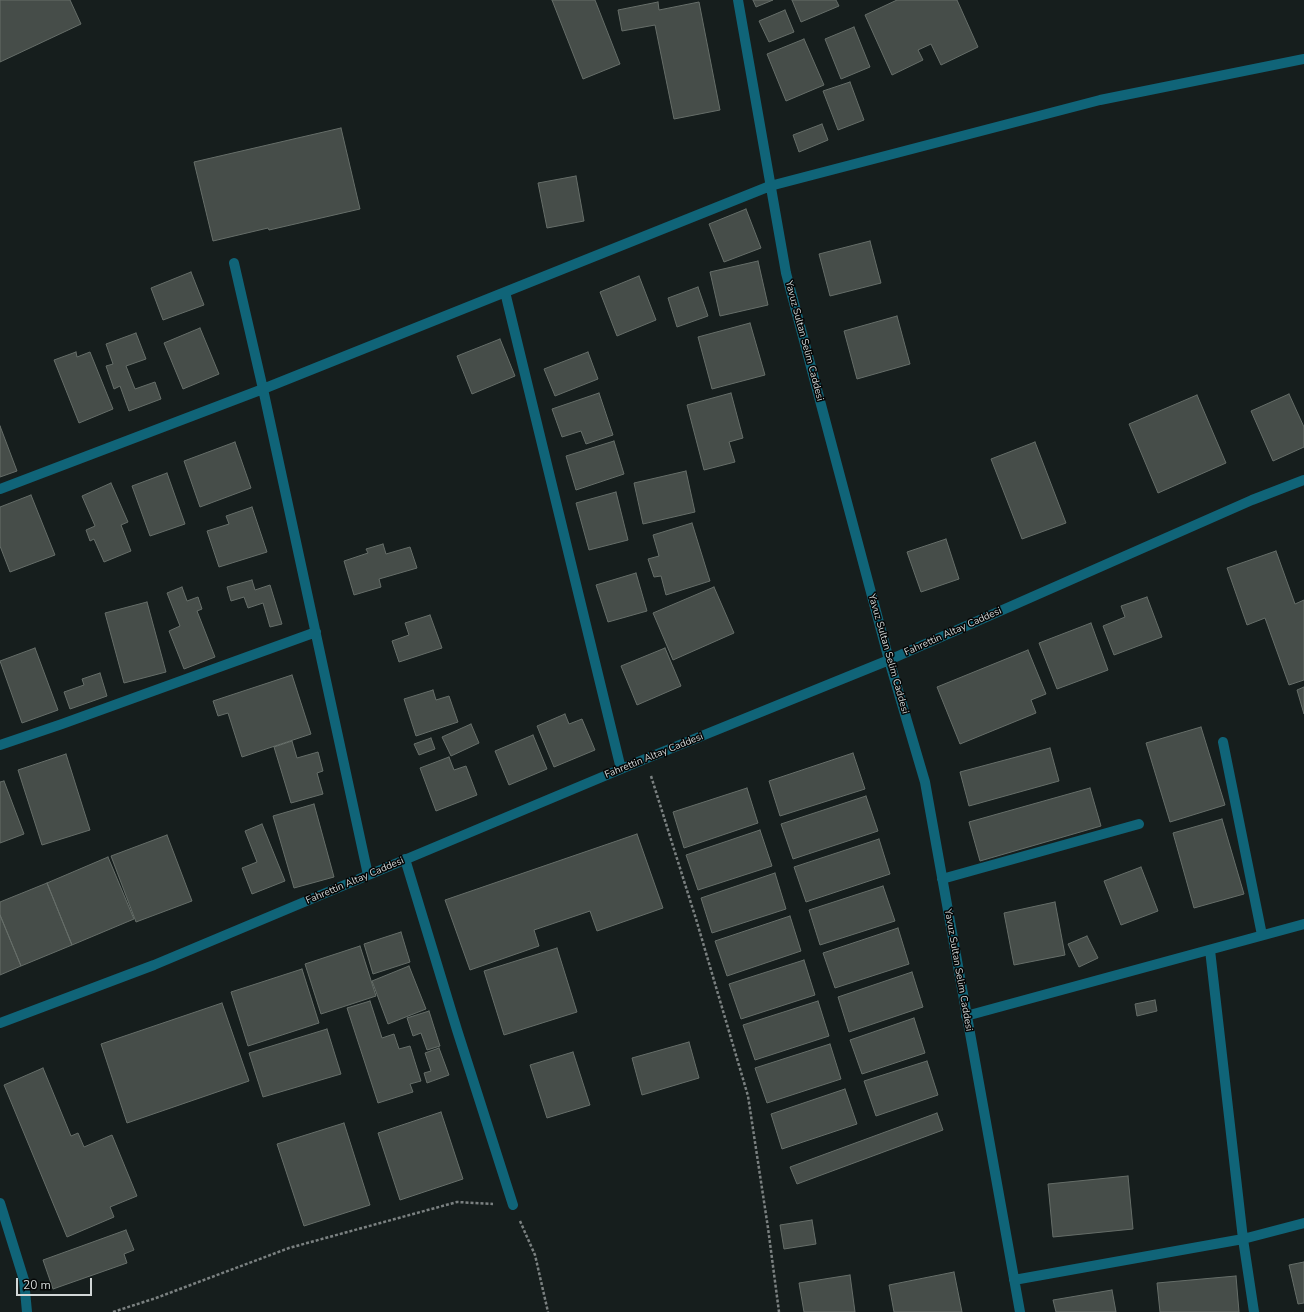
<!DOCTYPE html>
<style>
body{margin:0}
#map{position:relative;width:1304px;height:1312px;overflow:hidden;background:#161e1d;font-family:"Nunito Sans",sans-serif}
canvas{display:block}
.scale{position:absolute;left:16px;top:1278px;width:76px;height:18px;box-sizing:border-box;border:2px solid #d2d7d7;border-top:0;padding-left:5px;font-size:12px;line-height:14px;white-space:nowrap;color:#d2d7d7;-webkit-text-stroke:3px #050707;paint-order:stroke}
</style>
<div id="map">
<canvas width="1304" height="1312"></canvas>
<div class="scale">20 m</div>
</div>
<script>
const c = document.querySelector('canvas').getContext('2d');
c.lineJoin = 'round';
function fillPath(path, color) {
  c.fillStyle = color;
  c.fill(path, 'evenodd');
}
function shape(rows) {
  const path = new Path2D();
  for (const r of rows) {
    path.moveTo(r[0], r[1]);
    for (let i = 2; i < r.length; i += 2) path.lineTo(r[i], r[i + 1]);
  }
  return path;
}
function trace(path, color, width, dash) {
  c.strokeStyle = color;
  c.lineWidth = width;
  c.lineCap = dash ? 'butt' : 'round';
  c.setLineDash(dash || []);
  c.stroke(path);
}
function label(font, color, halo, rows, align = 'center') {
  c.font = font + ' "Nunito Sans",sans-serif';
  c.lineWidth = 3;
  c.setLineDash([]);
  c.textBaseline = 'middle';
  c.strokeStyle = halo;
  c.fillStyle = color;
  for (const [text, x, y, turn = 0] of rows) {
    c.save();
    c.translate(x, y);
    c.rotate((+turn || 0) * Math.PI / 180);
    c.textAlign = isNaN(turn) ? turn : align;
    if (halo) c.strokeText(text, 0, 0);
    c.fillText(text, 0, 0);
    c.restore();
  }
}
const building = shape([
 [0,0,70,0,81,24,0,62,0,0],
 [552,0,595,0,620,64,583,79,552,0],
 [753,0,773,0,756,7,753,0],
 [792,0,836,0,839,6,801,22,792,0],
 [897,0,957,0,978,47,941,65,931,44,918,50,923,60,892,75,865,15,897,0],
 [658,2,659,10,699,2,720,110,674,119,655,25,622,31,618,10,658,2],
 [785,10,794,32,769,42,759,21,785,10],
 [854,27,870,67,841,79,825,39,854,27],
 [804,39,824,85,786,101,767,54,804,39],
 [850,82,864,120,838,130,823,91,850,82],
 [822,124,828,140,799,152,793,135,822,124],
 [341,128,360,209,269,230,268,228,213,241,194,162,341,128],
 [576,176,584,221,547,228,538,183,576,176],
 [746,209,761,248,724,262,709,224,746,209],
 [870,241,881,283,830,296,819,254,870,241],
 [758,261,768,305,720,316,710,272,758,261],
 [191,272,204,305,163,320,151,288,191,272],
 [639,276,656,320,617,336,600,292,639,276],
 [698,287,708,316,677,327,668,298,698,287],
 [897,316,910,364,857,379,844,331,897,316],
 [750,323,765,375,712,389,698,337,750,323],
 [200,328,219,374,183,389,164,343,200,328],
 [136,333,146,359,126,366,135,389,155,382,161,399,129,411,120,386,114,389,106,366,113,364,106,344,136,333],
 [500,339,515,376,472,394,457,356,500,339],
 [76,352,77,357,90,352,113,409,79,423,54,360,76,352],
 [588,352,598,379,555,396,544,369,588,352],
 [599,393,613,435,586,444,581,431,562,437,552,409,599,393],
 [731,393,743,438,729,442,735,462,704,470,687,405,731,393],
 [1289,394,1304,427,1304,447,1273,461,1251,411,1289,394],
 [1197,395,1226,463,1158,493,1129,424,1197,395],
 [0,426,17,471,0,477,0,426],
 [614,441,624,474,576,490,566,456,614,441],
 [235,442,251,488,200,507,184,461,235,442],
 [1035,442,1066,523,1022,539,991,459,1035,442],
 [686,471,695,512,643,524,634,483,686,471],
 [167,473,185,524,150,536,132,486,167,473],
 [111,483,128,522,121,525,131,551,104,562,94,539,90,541,86,530,95,526,82,496,111,483],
 [616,492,628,540,589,550,576,503,616,492],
 [31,495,55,555,10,572,0,546,0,507,31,495],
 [252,507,267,552,219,567,207,531,229,524,226,516,252,507],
 [692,523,710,581,666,595,661,576,654,577,648,559,659,556,653,535,692,523],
 [946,539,959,579,921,592,907,552,946,539],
 [383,544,386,554,410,547,417,568,379,579,381,587,354,595,344,561,368,553,366,549,383,544],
 [1276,551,1295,604,1304,600,1304,680,1289,685,1265,618,1247,625,1227,568,1276,551],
 [636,573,647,611,608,622,596,585,636,573],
 [252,580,255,590,270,585,282,624,270,627,263,603,248,608,244,597,231,601,227,587,252,580],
 [182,587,187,601,198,597,202,609,197,611,215,657,184,669,169,631,180,626,167,593,182,587],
 [714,587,734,633,673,660,653,613,714,587],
 [1147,597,1162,637,1114,655,1103,626,1125,617,1121,606,1147,597],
 [147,602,166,672,124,683,105,613,147,602],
 [430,615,442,648,399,662,392,641,409,635,405,623,430,615],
 [1091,623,1108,670,1057,689,1039,643,1091,623],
 [35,648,58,710,22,723,0,661,35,648],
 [665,648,681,686,637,705,621,666,665,648],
 [1028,650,1046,694,1031,700,1036,713,960,744,937,687,1028,650],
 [100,673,107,696,70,709,64,692,84,685,82,679,100,673],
 [292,675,311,734,242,757,228,713,218,716,213,701,292,675],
 [1304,687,1304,714,1297,690,1304,687],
 [433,690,436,700,449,696,458,722,416,736,404,699,433,690],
 [565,714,569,724,582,719,595,750,554,767,537,726,565,714],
 [471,724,479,743,451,756,442,737,471,724],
 [1201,727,1225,805,1170,822,1146,743,1201,727],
 [533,735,547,769,509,785,495,751,533,735],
 [431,738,435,749,419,755,414,744,431,738],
 [292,741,297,758,318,752,323,771,317,773,323,794,291,803,274,747,292,741],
 [1050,748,1059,781,969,806,960,772,1050,748],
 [853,753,865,789,780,816,769,781,853,753],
 [66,754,90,830,42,845,18,770,66,754],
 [449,757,454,770,466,766,477,795,436,811,420,768,449,757],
 [4,781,24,834,0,843,0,782,4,781],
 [747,788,758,823,684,848,673,812,747,788],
 [1090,788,1101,826,980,861,969,822,1090,788],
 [866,796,878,831,793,859,781,824,866,796],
 [314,804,334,877,294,888,273,816,314,804],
 [1222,819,1244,894,1194,908,1173,833,1222,819],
 [262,824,285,881,252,894,242,868,257,862,245,831,262,824],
 [760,830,772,866,698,890,686,855,760,830],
 [637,834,663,908,597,931,590,911,534,930,539,946,470,970,445,900,637,834],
 [167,835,192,901,136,922,111,856,167,835],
 [879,839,890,874,806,902,794,867,879,839],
 [108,857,134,919,72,945,47,883,108,857],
 [1141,867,1158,911,1121,925,1104,881,1141,867],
 [775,873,786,909,712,933,701,898,775,873],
 [47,883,72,945,21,966,0,915,0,902,47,883],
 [883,886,895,921,820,945,809,910,883,886],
 [1055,902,1065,955,1014,965,1004,913,1055,902],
 [0,915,21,966,0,975,0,915],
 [790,916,801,951,727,976,715,941,790,916],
 [898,928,909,964,835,988,823,953,898,928],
 [401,932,410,962,373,974,364,944,401,932],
 [1087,936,1098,958,1079,967,1068,944,1087,936],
 [360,946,376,996,321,1014,305,964,360,946],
 [557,948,577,1012,504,1035,484,971,557,948],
 [804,960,815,995,741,1019,729,984,804,960],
 [409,966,426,1009,388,1024,372,981,409,966],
 [302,969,319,1023,248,1046,231,992,302,969],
 [912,972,923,1007,849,1032,838,997,912,972],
 [1155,1000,1157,1011,1137,1016,1135,1004,1155,1000],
 [370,1001,382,1038,394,1034,399,1049,410,1046,421,1081,410,1084,413,1092,378,1103,347,1008,370,1001],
 [818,1001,829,1036,755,1060,743,1025,818,1001],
 [222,1003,249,1081,127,1123,101,1044,222,1003],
 [429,1011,440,1046,427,1050,421,1033,413,1036,407,1018,429,1011],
 [914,1018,925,1053,862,1074,850,1040,914,1018],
 [327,1029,341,1074,263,1097,249,1053,327,1029],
 [689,1042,699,1078,642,1095,632,1058,689,1042],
 [830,1044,841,1079,767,1103,755,1068,830,1044],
 [439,1048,449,1075,427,1083,424,1073,431,1071,425,1053,439,1048],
 [573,1052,590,1105,547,1118,530,1065,573,1052],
 [927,1061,938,1095,876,1116,864,1081,927,1061],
 [43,1068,71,1136,78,1133,84,1147,112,1135,137,1196,110,1207,114,1217,67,1237,4,1085,43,1068],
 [845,1089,857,1124,782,1149,771,1114,845,1089],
 [441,1112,463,1179,400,1200,378,1133,441,1112],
 [937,1113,943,1130,797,1184,790,1167,937,1113],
 [344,1123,370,1205,304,1226,277,1144,344,1123],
 [1128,1176,1133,1229,1053,1237,1048,1184,1128,1176],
 [812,1220,816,1244,784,1249,780,1225,812,1220],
 [126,1230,134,1250,124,1254,127,1263,53,1289,43,1260,126,1230],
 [1304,1262,1304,1303,1298,1304,1289,1265,1304,1262],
 [954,1272,962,1312,894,1312,889,1285,954,1272],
 [850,1275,855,1312,804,1312,799,1283,850,1275],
 [1236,1276,1239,1312,1160,1312,1157,1283,1236,1276],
 [1112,1290,1116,1312,1056,1312,1053,1300,1112,1290]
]);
fillPath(building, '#464d49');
trace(building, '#666e69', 1);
trace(shape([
 [651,776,696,919,748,1096,768,1228,779,1312],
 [520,1221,535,1255,548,1312],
 [113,1312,156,1298,289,1248,457,1202,493,1204]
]), '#7b8181', 2.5, [3, 2]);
trace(shape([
 [738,0,786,273,889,660,925,782,1020,1312],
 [505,292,621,769],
 [0,489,263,389,234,263],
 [1223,742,1262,935],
 [0,745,62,724,316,632],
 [405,859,457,1030,513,1205],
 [368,875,263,389,770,186,1100,100,1304,59],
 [942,879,1139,824],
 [1210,950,1243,1239,1254,1312],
 [966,1016,1304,924],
 [0,1023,154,965,645,759,889,660,1252,500,1304,480],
 [0,1203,24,1280,27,1312],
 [1014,1280,1243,1239,1304,1223]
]), '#106478', 10);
label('10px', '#d2d7d7', '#050707', [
 ["Yavuz Sultan Selim Caddesi",804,341,75],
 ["Fahrettin Altay Caddesi",953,632,-24],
 ["Yavuz Sultan Selim Caddesi",888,654,74],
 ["Fahrettin Altay Caddesi",654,756,-22],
 ["Fahrettin Altay Caddesi",355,881,-23],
 ["Yavuz Sultan Selim Caddesi",958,970,80]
]);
</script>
